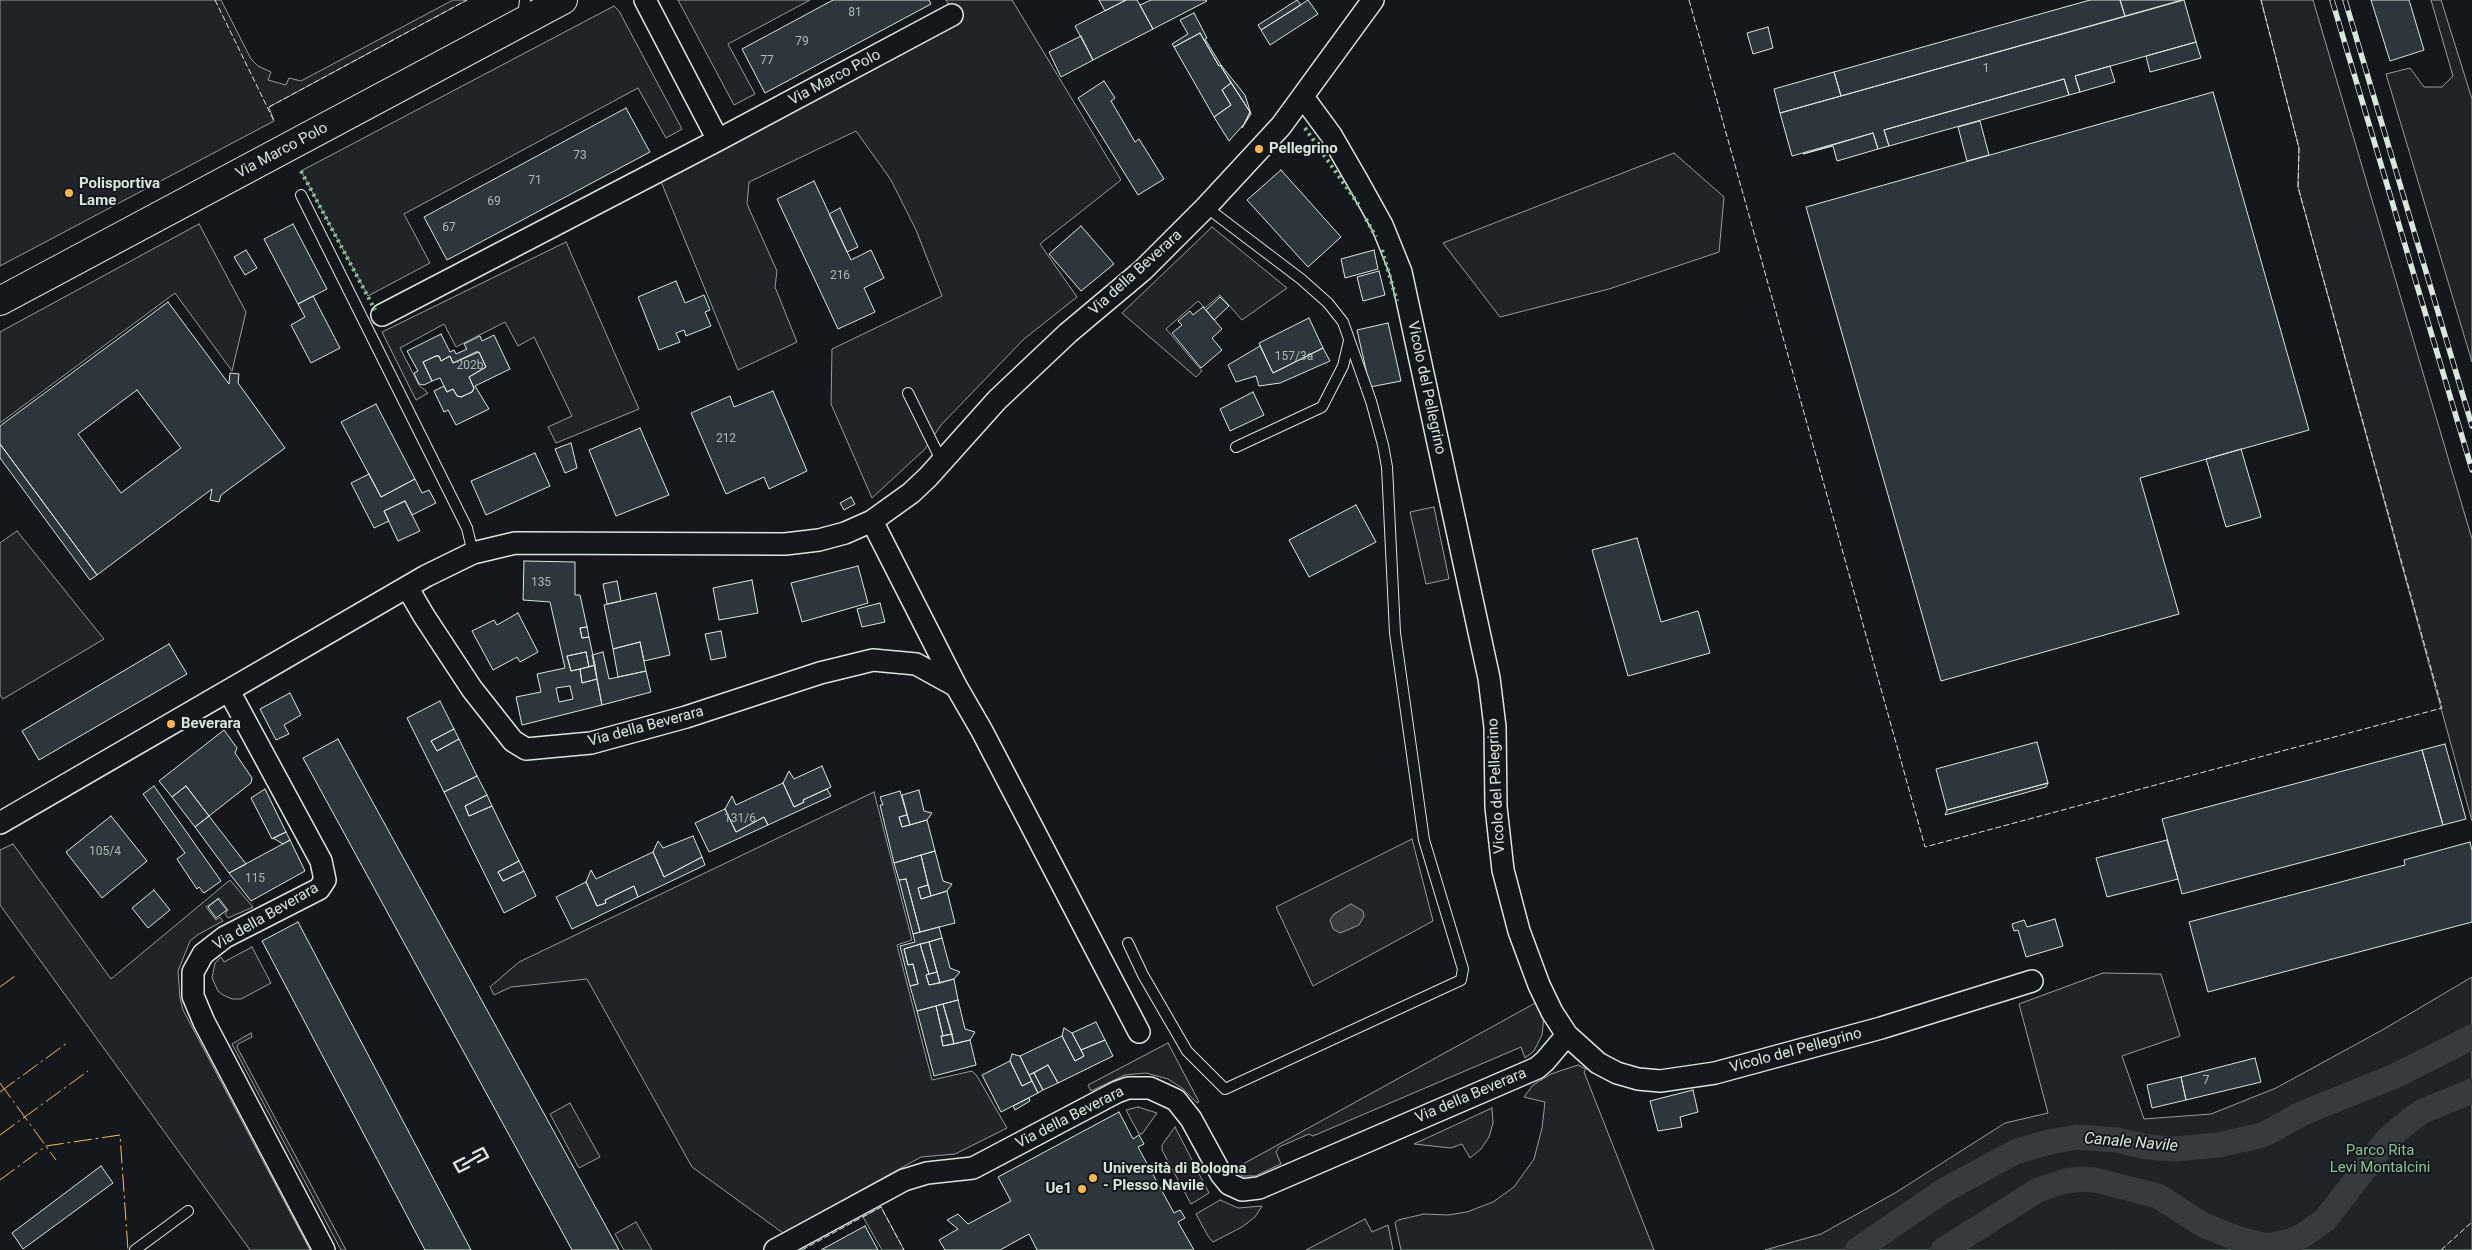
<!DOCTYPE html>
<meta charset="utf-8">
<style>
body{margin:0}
canvas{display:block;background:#14181c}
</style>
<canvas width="2472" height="1250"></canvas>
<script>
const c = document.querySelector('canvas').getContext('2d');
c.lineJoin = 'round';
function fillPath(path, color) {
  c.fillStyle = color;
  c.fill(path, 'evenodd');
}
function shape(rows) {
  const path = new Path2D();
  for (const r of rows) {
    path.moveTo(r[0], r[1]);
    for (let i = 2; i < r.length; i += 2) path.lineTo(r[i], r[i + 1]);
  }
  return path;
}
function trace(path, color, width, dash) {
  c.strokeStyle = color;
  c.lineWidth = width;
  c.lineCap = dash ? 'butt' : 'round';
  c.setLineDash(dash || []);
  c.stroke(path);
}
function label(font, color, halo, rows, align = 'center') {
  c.font = font + ' Roboto,sans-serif';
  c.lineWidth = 4;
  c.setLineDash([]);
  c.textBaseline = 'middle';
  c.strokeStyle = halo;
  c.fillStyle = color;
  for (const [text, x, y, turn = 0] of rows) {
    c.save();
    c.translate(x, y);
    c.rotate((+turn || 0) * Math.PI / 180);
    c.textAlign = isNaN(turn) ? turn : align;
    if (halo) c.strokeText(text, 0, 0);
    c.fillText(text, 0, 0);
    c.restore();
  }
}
const green = shape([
 [0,0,221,0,251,59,258,66,271,72,268,80,286,85,289,78,301,81,453,0,467,0,269,107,274,121,0,266,0,0],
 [678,0,810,0,728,44,755,94,734,105,678,0],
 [946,0,1012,0,1121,180,1040,244,1077,297,1024,339,941,425,925,449,872,498,831,404,832,349,942,296,916,230,891,180,856,131,749,182,747,204,777,271,775,287,797,342,738,370,660,179,959,23,946,0],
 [2261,0,2313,0,2472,539,2472,821,2298,187,2299,148,2261,0],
 [2431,0,2441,0,2472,99,2472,362,2386,74,2410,68,2424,87,2442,87,2453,76,2431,0],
 [614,6,619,11,682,129,666,138,638,88,404,214,430,263,368,296,301,171,614,6],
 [1674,153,1724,197,1719,252,1609,289,1500,317,1443,243,1674,153],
 [199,224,246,312,232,371,175,293,0,423,0,332,199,224],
 [1212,227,1287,288,1242,320,1220,295,1205,308,1198,301,1166,329,1202,371,1196,377,1122,313,1212,227],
 [566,242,639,409,556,443,548,427,572,416,534,337,518,346,505,322,456,347,444,324,400,348,419,385,428,393,416,400,382,332,566,242],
 [1434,507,1449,579,1426,584,1410,512,1434,507],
 [17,531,104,639,3,699,0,695,0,543,17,531],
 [874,792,912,940,897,945,932,1080,972,1071,977,1076,1007,1128,955,1154,921,1157,783,1233,692,1167,587,979,511,987,494,995,490,987,519,962,874,792],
 [1412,839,1433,921,1313,986,1276,907,1412,839],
 [13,844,111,979,230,880,253,907,228,918,225,914,228,910,219,898,206,907,216,920,220,917,223,921,199,934,190,941,178,971,180,998,183,1010,310,1250,250,1250,0,905,0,850,13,844],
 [252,947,271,983,241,999,232,999,223,995,218,991,212,978,215,963,221,957,224,962,252,947],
 [2103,973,2161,974,2180,1036,2122,1056,2144,1119,2211,1114,2276,1088,2384,1029,2472,977,2472,1250,1765,1250,1821,1234,1895,1193,2005,1123,2048,1113,2019,1004,2103,973],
 [1539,1001,1544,1017,1542,1035,1534,1051,1525,1058,1521,1047,1313,1136,1309,1134,1279,1147,1276,1152,1281,1164,1255,1176,1242,1176,1234,1169,1539,1001],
 [251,1033,252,1037,238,1044,237,1047,346,1250,341,1250,232,1044,251,1033],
 [1168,1043,1199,1102,1197,1103,1182,1088,1168,1079,1146,1073,1125,1075,1091,1091,1088,1085,1168,1043],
 [1578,1065,1586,1069,1584,1072,1654,1250,1401,1250,1395,1223,1398,1220,1424,1214,1448,1215,1467,1212,1493,1202,1514,1187,1534,1159,1542,1128,1545,1102,1524,1097,1533,1085,1551,1074,1578,1065],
 [570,1103,600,1157,579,1168,550,1114,570,1103],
 [1138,1107,1157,1113,1142,1134,1139,1134,1126,1110,1138,1107],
 [1492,1108,1493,1123,1489,1137,1481,1149,1470,1158,1462,1144,1451,1148,1414,1144,1492,1108],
 [1175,1127,1209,1193,1191,1204,1162,1150,1162,1145,1175,1127],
 [1220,1200,1238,1208,1262,1206,1255,1217,1242,1227,1213,1242,1208,1236,1196,1214,1220,1200],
 [881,1207,904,1250,882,1250,863,1217,881,1207],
 [1365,1219,1372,1232,1388,1225,1393,1250,1306,1250,1365,1219],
 [636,1222,652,1250,624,1250,615,1234,636,1222]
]);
fillPath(green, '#202428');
trace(green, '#939e99', 1);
const water = shape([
 [1351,904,1363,911,1364,916,1359,925,1340,933,1333,929,1330,920,1334,914,1351,904]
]);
fillPath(water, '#363b3e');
trace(water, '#939e99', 1);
trace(shape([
 [1857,1250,1943,1191,2015,1152,2045,1143,2077,1137,2117,1140,2147,1147,2175,1149,2218,1145,2263,1135,2303,1113,2395,1076,2472,1037],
 [1943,1250,2038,1190,2065,1181,2082,1179,2095,1180,2158,1196,2203,1225,2236,1238,2267,1246,2290,1241,2302,1236,2325,1220,2387,1140,2399,1129,2421,1112,2472,1091]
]), '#363b3e', 25);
const building = shape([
 [833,0,929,0,931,4,765,93,742,49,833,0],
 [1099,0,1126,0,1105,11,1099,0],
 [1126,0,1137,0,1153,29,1093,60,1075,26,1126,0],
 [1151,0,1206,0,1207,1,1153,29,1140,5,1151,0],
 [1297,0,1301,5,1261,30,1258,25,1297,0],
 [1308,0,1318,14,1270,45,1261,30,1308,0],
 [2090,0,2120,0,2125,16,1841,96,1834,72,2090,0],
 [2120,0,2182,0,2125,16,2120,0],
 [2184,0,2196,42,2075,76,2080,92,2069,95,2064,79,1884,130,1889,146,1878,149,1873,133,1792,156,1780,113,2184,0],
 [2371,0,2409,0,2424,50,2390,61,2371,0],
 [1194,13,1207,38,1205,39,1221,65,1245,95,1251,114,1242,128,1250,112,1220,65,1219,66,1200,33,1174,47,1172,44,1188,34,1180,20,1194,13],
 [1768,27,1773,48,1753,54,1747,33,1768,27],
 [1200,33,1219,66,1220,65,1231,83,1222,90,1231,105,1214,117,1174,47,1200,33],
 [1081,36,1093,60,1061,77,1049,52,1081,36],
 [2196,42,2201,58,2150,72,2146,56,2196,42],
 [2110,66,2115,82,2080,92,2075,76,2110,66],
 [1834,72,1841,96,1780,113,1774,89,1834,72],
 [2064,79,2069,95,1889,146,1884,130,2064,79],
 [1104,81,1115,98,1111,101,1135,142,1139,139,1164,179,1138,195,1078,98,1104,81],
 [1231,83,1250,112,1245,123,1229,141,1214,117,1231,105,1222,90,1231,83],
 [2213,92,2309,430,2140,478,2179,614,1941,681,1806,207,2213,92],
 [626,108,650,152,447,260,424,217,626,108],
 [1980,121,1989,155,1967,161,1958,127,1980,121],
 [1873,133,1878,149,1837,161,1833,146,1803,154,1873,133],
 [1281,170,1341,237,1308,267,1247,200,1281,170],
 [814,181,851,260,871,250,884,278,864,288,875,312,838,329,777,199,814,181],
 [840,208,858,247,847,252,829,214,840,208],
 [293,224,327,289,298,304,264,239,293,224],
 [1081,226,1114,264,1081,291,1049,254,1081,226],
 [246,250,257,268,245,275,234,257,246,250],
 [1374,250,1378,269,1345,278,1341,259,1374,250],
 [1379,271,1385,295,1363,301,1357,277,1379,271],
 [676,281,685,303,704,295,710,310,705,312,711,326,686,336,684,330,676,333,680,342,659,350,638,297,676,281],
 [313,296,340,348,311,363,291,325,305,317,298,304,313,296],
 [1220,297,1229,306,1214,320,1206,310,1220,297],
 [168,302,229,384,230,373,239,374,238,383,285,448,221,495,219,502,210,500,212,489,97,575,0,444,0,426,168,302],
 [137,390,181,448,121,493,78,434,137,390],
 [1203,307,1222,329,1212,338,1222,350,1201,368,1172,333,1182,325,1178,321,1190,311,1193,315,1203,307],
 [1309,318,1323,348,1273,373,1259,343,1309,318],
 [1388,323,1401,381,1370,387,1357,330,1388,323],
 [441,334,450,352,454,350,456,354,467,349,464,344,480,336,482,341,494,335,510,369,475,386,489,409,456,425,448,410,444,412,434,391,444,386,447,392,453,389,457,396,461,397,472,392,474,388,469,377,486,367,479,352,453,363,450,356,441,361,439,356,436,356,423,362,432,381,424,385,419,384,414,373,418,371,407,351,441,334],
 [1260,346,1273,373,1323,348,1330,361,1280,383,1259,386,1256,376,1236,382,1228,365,1260,346],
 [476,352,479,352,486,367,469,377,474,388,472,392,461,397,457,396,453,389,447,392,440,378,432,381,423,362,436,356,439,356,441,361,450,356,453,363,476,352],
 [773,391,807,471,769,489,764,477,726,494,691,413,730,396,734,407,773,391],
 [1253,392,1264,415,1230,431,1220,409,1253,392],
 [376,404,415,479,381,497,341,422,376,404],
 [640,428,669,495,616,516,589,450,640,428],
 [571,443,577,468,565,473,555,449,571,443],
 [0,444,97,575,90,580,0,458,0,444],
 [2241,449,2261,517,2226,527,2206,459,2241,449],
 [535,453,550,486,486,515,471,481,535,453],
 [369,474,381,497,415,479,422,493,429,490,436,503,412,515,405,501,384,511,389,521,374,528,351,483,369,474],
 [851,497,855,504,844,510,840,503,851,497],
 [405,501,420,531,398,541,384,511,405,501],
 [1356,505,1376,542,1309,577,1289,540,1356,505],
 [1637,538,1661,622,1698,611,1710,653,1628,676,1592,550,1637,538],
 [524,561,575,562,575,595,580,595,587,627,580,628,582,638,589,637,595,665,589,667,586,652,567,656,571,671,580,669,582,683,597,679,602,705,522,725,516,697,541,692,537,674,565,668,550,602,523,600,524,561],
 [570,686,573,699,559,702,556,688,570,686],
 [858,566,868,603,802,622,791,583,858,566],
 [752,580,758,613,719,620,713,588,752,580],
 [617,581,621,601,607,604,603,584,617,581],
 [656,593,670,655,644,661,640,642,613,649,604,605,656,593],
 [880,603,885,622,862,627,857,609,880,603],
 [518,613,538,652,520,662,517,657,493,670,472,631,494,620,497,625,518,613],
 [587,627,589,637,582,638,580,628,587,627],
 [721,631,726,657,711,660,705,634,721,631],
 [640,642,646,671,618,677,613,649,640,642],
 [169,644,187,674,39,760,22,731,169,644],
 [586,652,589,667,571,671,567,656,586,652],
 [603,652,609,679,646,671,651,692,602,705,592,655,603,652],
 [595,665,597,679,582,683,580,669,595,665],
 [290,693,301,715,284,725,289,734,276,740,260,709,290,693],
 [440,701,454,729,431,741,437,751,459,739,477,776,444,792,407,718,440,701],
 [454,729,459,739,437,751,431,741,454,729],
 [224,730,237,748,235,753,252,778,251,783,209,816,186,786,172,797,159,781,224,730],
 [338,739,619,1250,572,1250,303,758,338,739],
 [2037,742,2048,783,1947,810,1936,769,2037,742],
 [2445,744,2466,819,2443,825,2422,750,2445,744],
 [2422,750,2443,825,2182,894,2162,819,2422,750],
 [822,766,831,787,803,800,804,802,794,807,783,783,789,771,794,779,822,766],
 [477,776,487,795,465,806,469,816,492,806,519,861,498,872,503,881,524,871,536,896,504,913,444,792,477,776],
 [783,783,794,807,804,802,803,800,827,789,831,796,768,825,764,817,736,832,725,809,732,796,736,805,783,783],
 [2048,783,2046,787,1945,815,1947,810,2048,783],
 [154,786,221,881,204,893,199,887,197,889,177,859,185,853,143,794,154,786],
 [186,786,209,816,195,827,172,797,186,786],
 [265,789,286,832,272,839,251,798,265,789],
 [919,790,924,811,932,813,927,820,910,825,902,795,919,790],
 [900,791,907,815,899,817,902,827,927,820,935,851,894,863,880,805,883,805,880,797,900,791],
 [487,795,492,806,469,816,465,806,487,795],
 [725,809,736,832,764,817,768,825,709,852,695,823,725,809],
 [907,815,910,825,902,827,899,817,907,815],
 [111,816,147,861,102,898,66,852,111,816],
 [209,816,246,864,229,873,195,827,209,816],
 [286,832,290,840,283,844,273,838,286,832],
 [693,836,702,857,664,877,653,852,658,841,663,848,693,836],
 [290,840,305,871,251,901,229,873,290,840],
 [2167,840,2178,879,2107,897,2096,858,2167,840],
 [2470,842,2472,851,2472,922,2208,992,2189,922,2405,865,2404,860,2470,842],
 [935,851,943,881,952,884,947,891,931,896,921,855,935,851],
 [653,852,664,877,702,857,705,865,638,897,634,886,605,900,606,903,597,906,586,882,591,870,596,879,653,852],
 [921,855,928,885,918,888,921,899,947,891,955,923,920,932,906,879,899,880,894,863,921,855],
 [519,861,524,871,503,881,498,872,519,861],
 [906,879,920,932,913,934,899,880,906,879],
 [586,882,597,906,606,903,605,900,634,886,638,897,572,929,556,897,586,882],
 [928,885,931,896,921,899,918,888,928,885],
 [154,890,170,910,148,928,132,908,154,890],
 [218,899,227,910,216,918,208,907,218,899],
 [2055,919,2063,946,2026,957,2018,930,2014,931,2012,924,2024,920,2027,927,2055,919],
 [298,922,471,1250,425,1250,262,941,298,922],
 [939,927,942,938,904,949,908,965,913,964,918,984,910,986,900,946,915,942,913,934,939,927],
 [942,938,950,968,960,972,954,979,940,983,929,942,942,938],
 [929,942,937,972,929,974,920,944,929,942],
 [920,944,929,974,926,975,929,985,954,979,958,1000,917,1011,910,986,918,984,913,964,908,965,904,949,920,944],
 [937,972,940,983,929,985,926,975,937,972],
 [958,1000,965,1029,975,1032,970,1040,954,1044,943,1004,958,1000],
 [943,1004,952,1034,943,1036,936,1006,943,1004],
 [936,1006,943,1036,941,1036,943,1046,970,1040,976,1065,934,1076,917,1011,936,1006],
 [1096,1022,1105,1040,1081,1050,1072,1033,1096,1022],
 [1064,1028,1072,1033,1084,1056,1075,1061,1062,1036,1064,1028],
 [952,1034,954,1044,943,1046,941,1036,952,1034],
 [1062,1036,1075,1061,1084,1056,1081,1050,1105,1040,1113,1056,1058,1083,1048,1065,1029,1075,1020,1056,1062,1036],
 [1012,1054,1020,1056,1032,1081,1022,1086,1010,1061,1012,1054],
 [2255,1058,2261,1082,2186,1100,2181,1077,2255,1058],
 [1010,1061,1022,1086,1032,1081,1038,1093,1001,1112,982,1075,1010,1061],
 [1048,1065,1058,1083,1043,1090,1034,1073,1048,1065],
 [1034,1073,1043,1090,1038,1093,1029,1075,1034,1073],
 [2181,1077,2186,1100,2152,1108,2147,1085,2181,1077],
 [1693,1090,1698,1112,1680,1117,1682,1127,1658,1131,1650,1101,1693,1090],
 [1029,1098,1030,1101,1015,1110,1013,1106,1029,1098],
 [1119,1112,1133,1139,1139,1135,1144,1144,1138,1147,1174,1213,1180,1210,1185,1218,1178,1222,1194,1250,1037,1250,1029,1234,1000,1250,945,1250,939,1240,958,1229,947,1220,958,1214,968,1224,1011,1201,998,1177,1119,1112],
 [101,1166,113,1183,23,1249,12,1233,101,1166],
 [865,1226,878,1250,821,1250,865,1226]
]);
fillPath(building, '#2c363c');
trace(building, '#d8e6dc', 1);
const service = shape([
 [523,18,525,0],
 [301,195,467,528,473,553],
 [908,393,942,462],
 [1236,447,1322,407,1343,366,1349,341],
 [1128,943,1143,975,1187,1051,1225,1089,1461,980,1463,969,1424,840,1395,633,1387,467,1383,445,1371,401,1343,322,1328,303,1301,279,1206,207],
 [135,1250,188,1211]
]);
const minor = shape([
 [645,0,718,140],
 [1303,97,1331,135,1357,180,1382,225,1401,272,1489,678,1495,727,1496,807,1503,870,1519,931,1539,985,1552,1012,1567,1035,1598,1063,1617,1073,1638,1079,1660,1081,1715,1073,1881,1028,2032,981],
 [382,315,718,140,952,15],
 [872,521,956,686],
 [407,587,424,616,472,689,513,741,526,749,591,743,686,717,820,673,873,660,916,664,956,686,982,731,1139,1032],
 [229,691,321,861,325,880,319,889,225,937,203,954,193,972,193,996,204,1022,324,1250],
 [0,823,426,576,473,553,515,543,785,544,819,540,845,533,872,521,911,493,928,477,997,400,1068,333,1143,270,1206,207,1281,126,1373,0],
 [775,1250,904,1180,927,1173,973,1168,1117,1092,1128,1088,1150,1088,1176,1100,1191,1119,1221,1174,1229,1184,1242,1190,1259,1188,1537,1068,1545,1061,1567,1035]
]);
const primary = shape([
 [0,301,563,0]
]);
trace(service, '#d8e6dc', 12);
trace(minor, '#d8e6dc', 24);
trace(primary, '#d8e6dc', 30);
trace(service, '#14181c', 10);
trace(minor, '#14181c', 21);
trace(primary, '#14181c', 28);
const rail = shape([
 [2332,0,2472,470],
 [2345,0,2472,426]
]);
trace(rail, '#d8e6dc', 5.5);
trace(rail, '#14181c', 4, [11]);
trace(shape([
 [1305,128,1361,208],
 [301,171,375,310],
 [1366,219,1376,237],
 [1382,250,1397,301]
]), '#8ac095', 4, [2.5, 4]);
trace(shape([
 [215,0,274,121],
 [1689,0,1925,847,2442,708,2298,187,2299,148,2261,0],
 [269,107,467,0],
 [802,1250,881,1207,904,1250],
 [2441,1250,2472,1222]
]), '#d8e6dc', 1, [6, 2.5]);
trace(shape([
 [473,1153,483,1148,488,1157,478,1162],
 [464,1158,454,1163,459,1172,469,1167],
 [463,1165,480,1155]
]), '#d8e6dc', 2.5);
trace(shape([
 [0,987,15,976],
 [0,1083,56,1160],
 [0,1092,67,1043],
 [0,1135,88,1071],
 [0,1180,46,1146,120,1135,128,1250]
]), '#ffb74d', 1, [18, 4, 2.5, 4]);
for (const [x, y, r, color] of [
 [1259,149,5,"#ffb74d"],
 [69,193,5,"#ffb74d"],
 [171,724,5,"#ffb74d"],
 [1093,1178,5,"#ffb74d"],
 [1082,1189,5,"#ffb74d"]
]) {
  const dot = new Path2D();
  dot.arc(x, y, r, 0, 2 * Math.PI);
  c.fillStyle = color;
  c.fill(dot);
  trace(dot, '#14181c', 2);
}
label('12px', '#adbab4', null, [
 ["81",855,13],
 ["79",802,42],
 ["77",767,61],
 ["1",1986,69],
 ["73",580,156],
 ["71",535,181],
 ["69",494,202],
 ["67",449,228],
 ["216",840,276],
 ["157/3a",1294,357],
 ["202b",470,366],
 ["212",726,439],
 ["135",541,583],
 ["131/6",740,819],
 ["105/4",105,852],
 ["115",255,879],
 ["7",2206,1081]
]);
label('15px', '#d8e6dc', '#14181c', [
 ["Via Marco Polo",835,78,-28],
 ["Via Marco Polo",282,151,-28],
 ["Via della Beverara",1136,273,-42],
 ["Vicolo del Pellegrino",1426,388,78],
 ["Via della Beverara",646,727,-15],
 ["Vicolo del Pellegrino",1497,786,-93],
 ["Via della Beverara",266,917,-30],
 ["Vicolo del Pellegrino",1796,1051,-15],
 ["Via della Beverara",1471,1096,-23],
 ["Via della Beverara",1070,1118,-27]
]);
label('bold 15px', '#d8e6dc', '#14181c', [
 ["Pellegrino",1269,149],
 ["Polisportiva",79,184],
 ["Lame",79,201],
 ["Beverara",181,724],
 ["Università di Bologna",1103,1169],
 ["- Plesso Navile",1103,1186],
 ["Ue1",1072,1189,"right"]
], 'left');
label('15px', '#8ac095', '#14181c', [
 ["Parco Rita",2380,1151],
 ["Levi Montalcini",2380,1168]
]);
label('italic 16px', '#d8e6dc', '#14181c', [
 ["Canale Navile",2131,1143,5]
]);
</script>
